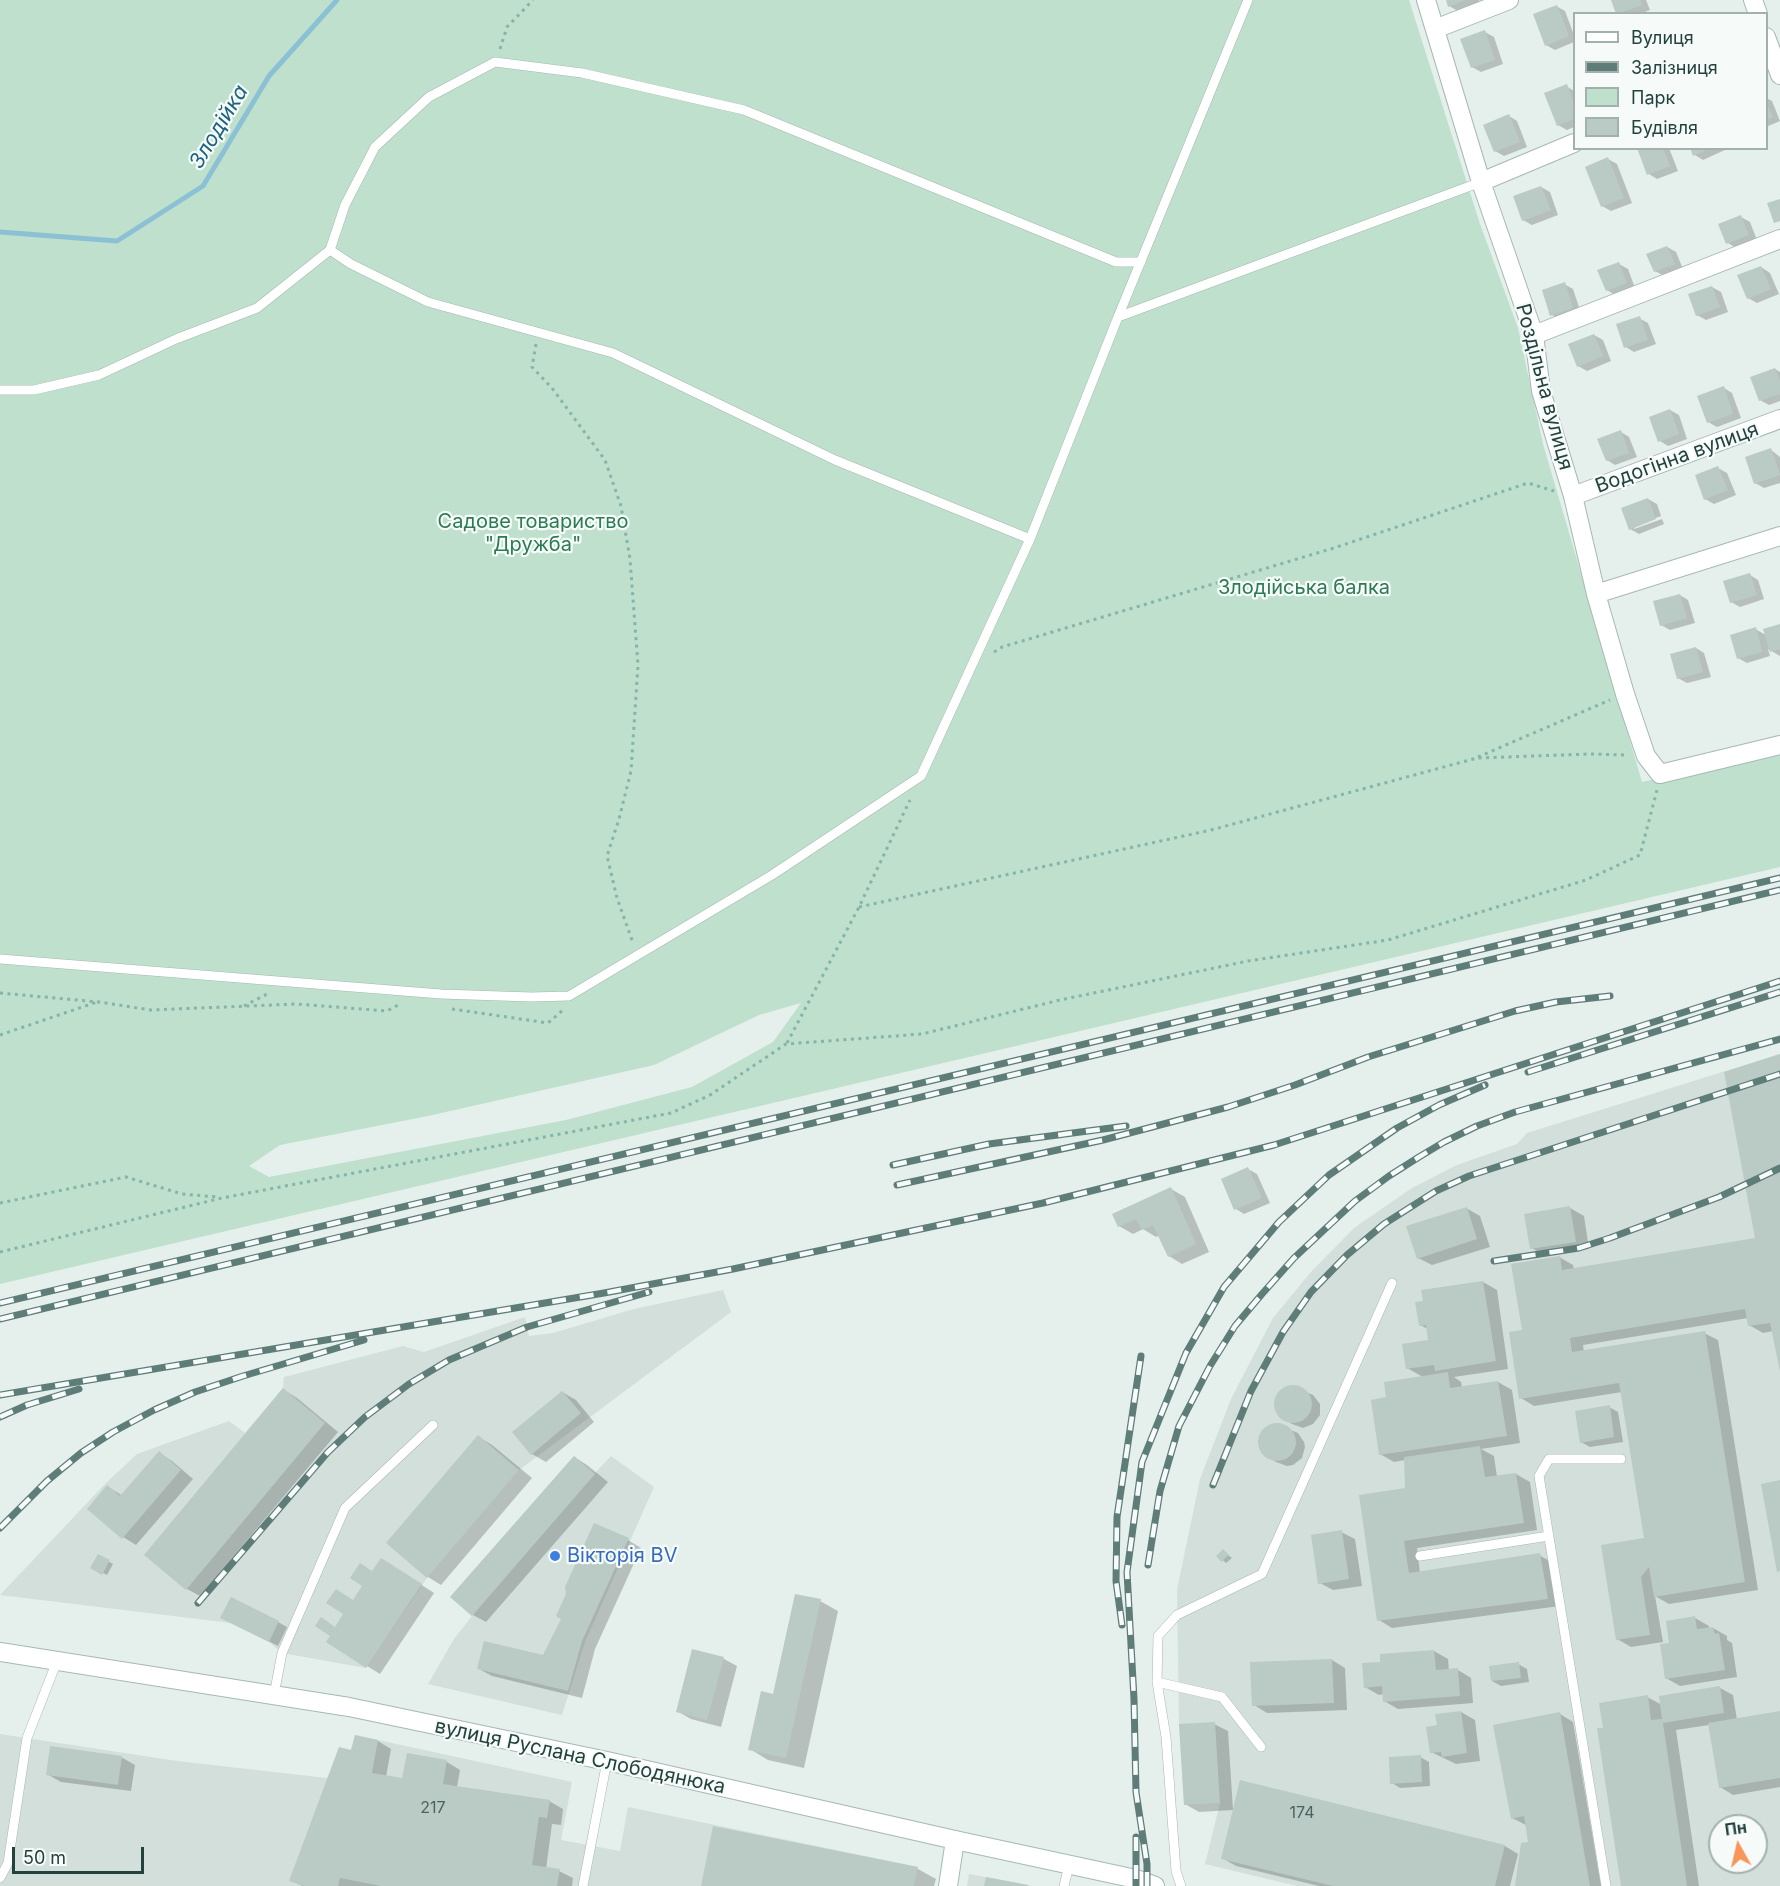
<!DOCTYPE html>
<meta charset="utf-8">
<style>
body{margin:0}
#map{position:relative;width:1780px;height:1886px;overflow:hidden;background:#e5efec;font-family:Inter,sans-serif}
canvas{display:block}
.legend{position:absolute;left:1573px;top:12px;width:195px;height:138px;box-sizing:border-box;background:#f6fbf9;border:2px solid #a2b1ae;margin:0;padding:8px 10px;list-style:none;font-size:18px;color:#23423e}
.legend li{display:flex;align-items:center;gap:12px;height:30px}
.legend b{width:30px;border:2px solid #a2b1ae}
.north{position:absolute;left:1708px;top:1814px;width:60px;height:60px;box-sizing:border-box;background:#f6fbf9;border:2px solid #a2b1ae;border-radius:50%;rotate:352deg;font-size:16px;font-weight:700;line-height:24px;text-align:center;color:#23423e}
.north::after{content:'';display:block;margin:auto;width:21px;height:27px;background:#f7955b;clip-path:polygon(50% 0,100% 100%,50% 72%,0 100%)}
.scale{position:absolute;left:12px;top:1847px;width:132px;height:27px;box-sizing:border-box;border:3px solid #23423e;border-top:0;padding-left:8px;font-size:18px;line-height:21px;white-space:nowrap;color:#23423e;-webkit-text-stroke:4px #f6fbf9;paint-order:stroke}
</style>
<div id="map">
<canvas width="1780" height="1886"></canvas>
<ul class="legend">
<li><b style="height:8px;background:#fff"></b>Вулиця</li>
<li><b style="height:8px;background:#5e7d79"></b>Залізниця</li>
<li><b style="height:16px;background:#bee0cc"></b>Парк</li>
<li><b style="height:16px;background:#bacac5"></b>Будівля</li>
</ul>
<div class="north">Пн</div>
<div class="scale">50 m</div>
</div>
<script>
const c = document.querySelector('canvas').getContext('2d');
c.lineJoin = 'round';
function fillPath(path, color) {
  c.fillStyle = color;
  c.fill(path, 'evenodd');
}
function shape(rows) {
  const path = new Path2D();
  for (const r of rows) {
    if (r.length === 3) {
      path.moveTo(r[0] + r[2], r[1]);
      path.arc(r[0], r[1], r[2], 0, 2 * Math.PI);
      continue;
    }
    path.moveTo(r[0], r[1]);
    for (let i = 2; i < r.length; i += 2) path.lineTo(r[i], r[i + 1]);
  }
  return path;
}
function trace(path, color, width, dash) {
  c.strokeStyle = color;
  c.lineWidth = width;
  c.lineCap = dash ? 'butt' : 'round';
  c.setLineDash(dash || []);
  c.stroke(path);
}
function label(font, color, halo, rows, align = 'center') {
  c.font = font + ' Inter,sans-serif';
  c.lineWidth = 4.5;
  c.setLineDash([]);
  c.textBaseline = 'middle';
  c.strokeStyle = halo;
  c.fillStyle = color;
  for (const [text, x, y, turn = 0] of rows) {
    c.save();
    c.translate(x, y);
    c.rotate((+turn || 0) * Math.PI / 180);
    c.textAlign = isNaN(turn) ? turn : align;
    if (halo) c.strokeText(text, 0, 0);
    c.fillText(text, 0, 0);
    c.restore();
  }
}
fillPath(shape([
 [1780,1054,1780,1886,1297,1886,1205,1864,1220,1803,1184,1805,1179,1724,1177,1590,1200,1479,1231,1399,1273,1318,1310,1273,1354,1228,1412,1188,1457,1165,1517,1144,1527,1133],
 [1720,1826,1756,1826,1756,1862,1720,1862],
 [723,1290,731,1312,519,1470,427,1578,366,1668,282,1653,269,1642,231,1623,0,1595,105,1484,137,1454,229,1421,245,1433,283,1388,284,1377,403,1346,424,1352,525,1317,529,1336,553,1333,634,1309],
 [574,1456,595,1473,611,1456,654,1487,585,1642,562,1715,428,1684,454,1639,472,1616,450,1597],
 [0,1734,177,1761,327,1778,351,1750,355,1735,572,1782,561,1840,620,1851,628,1807,918,1867,914,1886,0,1886],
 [969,1874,1033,1886,967,1886]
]), '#d3dfdb');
fillPath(shape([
 [0,0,1409,0,1480,224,1518,328,1543,444,1642,782,1780,752,1780,867,0,1284],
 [801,1003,773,1042,692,1087,566,1120,269,1177,249,1166,280,1145,428,1116,654,1065,759,1015]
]), '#bee0cc');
fillPath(shape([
 [1447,0,1479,0,1480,3,1458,11,1449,6],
 [1613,0,1646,0,1650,10,1640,14,1618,14],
 [1556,6,1565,11,1574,35,1574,42,1555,50,1546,45],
 [1485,32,1494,37,1503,64,1481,72,1472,67],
 [1566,86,1574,91,1574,127,1567,130,1558,125],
 [1766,98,1772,101,1780,121,1766,127],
 [1509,116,1517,121,1527,147,1504,156,1495,151],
 [1639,148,1669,148,1678,171,1657,179,1649,174],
 [1692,148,1727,148,1727,149,1703,160,1695,155],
 [1608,159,1617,164,1632,203,1611,211,1602,206],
 [1541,187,1550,192,1558,215,1532,225,1523,220],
 [1741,217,1750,222,1757,240,1736,248,1728,243],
 [1667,247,1676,252,1683,269,1664,276,1655,271],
 [1619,264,1628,269,1635,288,1615,295,1607,290],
 [1761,267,1770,273,1779,294,1757,303,1748,298],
 [1564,284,1573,289,1581,313,1560,320,1552,315],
 [1712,287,1721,292,1728,312,1706,320,1697,315],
 [1639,318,1648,323,1656,344,1634,352,1626,347],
 [1594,335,1603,340,1611,361,1587,371,1578,366],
 [1775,369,1780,372,1780,401,1769,405,1760,400],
 [1724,388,1732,393,1741,418,1717,427,1708,422],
 [1670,410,1679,415,1687,439,1668,446,1660,441],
 [1621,432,1629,437,1637,457,1615,465,1607,460],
 [1771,450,1780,457,1780,483,1764,488,1755,483],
 [1718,468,1727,473,1736,495,1714,504,1705,499],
 [1648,499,1657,504,1661,516,1634,526,1634,529,1662,519,1664,524,1639,534,1630,529],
 [1750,575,1758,580,1764,599,1740,607,1731,602],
 [1680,595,1688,600,1695,623,1670,630,1661,625],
 [1780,626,1780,656,1768,649,1770,656,1747,663,1738,658,1755,629,1766,635],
 [1696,648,1704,653,1711,677,1687,683,1678,678],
 [1780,1056,1780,1369,1773,1331,1763,1333,1749,1325,1748,1318,1583,1345,1584,1352,1704,1333,1718,1340,1758,1590,1669,1604,1655,1596,1663,1642,1631,1647,1617,1639,1646,1539,1622,1392,1534,1406,1521,1398,1523,1332,1559,1257,1573,1265,1574,1269,1756,1240],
 [1248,1169,1257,1174,1270,1203,1244,1214,1236,1209],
 [1171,1189,1185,1197,1209,1252,1182,1264,1169,1256,1160,1235,1156,1237,1143,1229,1133,1234,1119,1226],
 [1466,1208,1480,1216,1490,1247,1432,1265,1418,1258],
 [1570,1208,1584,1216,1589,1249,1545,1256,1532,1248],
 [1483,1282,1497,1290,1508,1369,1454,1377,1461,1382,1462,1387,1498,1382,1512,1390,1520,1443,1481,1449,1494,1456,1497,1477,1516,1474,1530,1482,1537,1530,1417,1548,1420,1573,1539,1555,1553,1563,1560,1606,1392,1628,1379,1620,1407,1490,1405,1460,1394,1462,1380,1454,1388,1398,1423,1377,1407,1368,1430,1342,1428,1329,1420,1325],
 [1291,1386,1313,1395,1320,1404,1320,1415,1313,1424,1303,1428,1292,1424,1278,1414,1275,1402,1280,1391],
 [284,1390,297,1398,338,1432,200,1596,187,1589],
 [562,1392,576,1400,594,1422,546,1462,532,1454,514,1432],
 [1609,1407,1618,1412,1623,1442,1590,1447,1581,1442],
 [1276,1424,1298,1433,1304,1442,1305,1447,1302,1458,1293,1465,1287,1466,1276,1462,1262,1452,1259,1440,1265,1429],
 [479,1437,492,1445,532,1478,441,1585,428,1577],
 [159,1453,172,1461,193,1479,136,1545,123,1537,108,1487,123,1496],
 [574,1457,587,1465,608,1482,486,1622,473,1615],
 [1341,1532,1355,1539,1362,1586,1333,1590,1320,1583],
 [628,1540,641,1548,595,1649,582,1698,492,1676,479,1669,544,1657,562,1620],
 [1223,1551,1232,1558,1226,1563,1218,1556],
 [99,1556,113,1564,107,1575,92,1567],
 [395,1568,434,1593,380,1674,367,1666,336,1628,373,1573],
 [820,1601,838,1611,804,1768,768,1760,750,1749],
 [1695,1618,1709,1626,1709,1629,1713,1628,1727,1636,1727,1640,1732,1643,1737,1677,1680,1686,1666,1678,1671,1644],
 [231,1622,278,1622,287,1627,278,1646],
 [694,1650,724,1659,737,1666,721,1727,691,1719,677,1711],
 [1434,1651,1448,1659,1449,1671,1458,1670,1471,1678,1473,1703,1398,1709,1384,1701,1384,1694,1379,1695,1365,1687,1382,1663,1381,1655],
 [1332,1660,1345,1668,1347,1710,1267,1713,1254,1705],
 [1518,1664,1527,1669,1529,1682,1501,1686,1492,1681],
 [1720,1688,1733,1695,1737,1720,1780,1713,1780,1787,1733,1795,1720,1787,1709,1725,1676,1730,1699,1886,1623,1886,1604,1729,1647,1697,1662,1705],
 [1461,1712,1475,1720,1480,1761,1456,1764,1431,1752,1439,1727],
 [1560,1714,1573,1722,1601,1886,1516,1886,1530,1844,1526,1825,1512,1818],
 [1214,1724,1228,1731,1233,1810,1199,1812,1185,1804],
 [356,1737,378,1741,391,1749,386,1777,404,1779,447,1762,460,1770,457,1787,549,1801,563,1809,561,1825,552,1824,546,1869,559,1871,573,1878,572,1886,302,1886,291,1880,352,1752],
 [121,1757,135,1765,131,1791,61,1782,47,1774],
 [1420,1757,1429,1762,1430,1786,1400,1788,1392,1783],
 [1241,1782,1505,1846,1518,1854,1510,1886,1319,1886,1236,1866,1222,1858],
 [918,1869,936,1879,934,1886,702,1886]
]), '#0003');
trace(shape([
 [0,232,117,241,203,186,269,76,337,0]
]), '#8cc1d5', 5);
fillPath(shape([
 [1446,0,1466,0,1448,7],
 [1611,0,1640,0,1642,5,1616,14],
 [1557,5,1569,36,1545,46,1533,14],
 [1485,30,1495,60,1471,68,1460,39],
 [1567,84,1574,104,1574,119,1557,126,1544,93],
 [1766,102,1773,117,1766,120],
 [1509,114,1520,142,1494,152,1483,125],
 [1637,148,1663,148,1670,166,1647,175],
 [1690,148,1710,148,1693,156],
 [1608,157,1624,198,1601,207,1585,167],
 [1541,186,1551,210,1522,221,1513,196],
 [1780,199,1780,221,1774,223,1767,203],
 [1741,215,1749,235,1726,244,1718,224],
 [1667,246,1675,264,1654,272,1646,254],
 [1619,262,1627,283,1606,291,1597,270],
 [1761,266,1771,289,1747,299,1737,275],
 [1565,282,1573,308,1550,316,1542,290],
 [1712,286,1720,307,1696,316,1688,294],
 [1640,316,1648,340,1624,348,1616,324],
 [1594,334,1603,356,1577,367,1568,344],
 [1775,368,1780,381,1780,394,1759,401,1750,377],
 [1724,386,1733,414,1707,423,1697,396],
 [1670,409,1679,434,1658,442,1649,417],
 [1621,430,1629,453,1606,461,1597,439],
 [1771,448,1780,475,1754,484,1745,457],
 [1718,466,1728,490,1704,500,1695,475],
 [1648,498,1656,519,1629,530,1621,508],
 [1750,573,1757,595,1730,603,1723,581],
 [1680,594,1687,618,1660,626,1653,601],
 [1780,624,1780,649,1770,652,1763,629],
 [1756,627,1762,652,1737,659,1730,635],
 [1696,647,1703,672,1677,679,1670,654],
 [1780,1054,1780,1371,1770,1323,1748,1326,1745,1309,1570,1338,1572,1352,1705,1331,1745,1582,1654,1597,1649,1567,1641,1577,1650,1635,1616,1640,1601,1545,1644,1538,1619,1383,1519,1399,1509,1332,1522,1330,1511,1264,1560,1256,1562,1270,1755,1238,1724,1072],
 [1248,1167,1262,1198,1234,1210,1221,1179],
 [1171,1187,1196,1244,1168,1257,1153,1225,1142,1230,1136,1219,1118,1227,1112,1214],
 [1570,1206,1576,1242,1530,1249,1524,1214],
 [1467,1207,1477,1239,1417,1259,1406,1226],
 [1483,1281,1496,1361,1435,1371,1434,1365,1406,1369,1402,1344,1428,1340,1426,1325,1419,1326,1415,1302,1423,1301,1421,1290],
 [1448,1372,1450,1388,1498,1381,1507,1436,1379,1455,1371,1400,1386,1397,1384,1382],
 [1293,1404,19],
 [283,1388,325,1423,186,1590,144,1555],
 [562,1391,581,1413,531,1455,512,1432],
 [1610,1405,1614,1437,1580,1443,1575,1411],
 [1277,1442,19],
 [478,1435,519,1470,427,1578,386,1543],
 [1480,1446,1485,1477,1516,1473,1524,1523,1404,1541,1409,1573,1540,1553,1548,1599,1377,1621,1359,1495,1405,1488,1404,1457],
 [159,1451,181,1470,122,1539,87,1509,107,1485,120,1496],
 [574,1456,595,1474,472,1616,450,1597],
 [1780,1480,1780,1571,1777,1572,1761,1484],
 [594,1523,629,1538,582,1641,568,1691,477,1669,484,1641,543,1655,561,1619,556,1616,566,1594,565,1587],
 [1342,1530,1349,1579,1318,1584,1311,1535],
 [1223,1549,1229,1555,1221,1562,1216,1556],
 [98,1554,110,1560,102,1575,90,1568],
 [381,1558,422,1584,366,1668,326,1642,330,1636,315,1626,321,1617,335,1627,343,1614,326,1603,336,1589,353,1600,362,1586,350,1578,360,1563,372,1571],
 [795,1594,821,1599,786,1758,748,1750,761,1691,773,1694],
 [231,1597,279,1621,269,1642,220,1618],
 [1695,1616,1697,1629,1713,1627,1715,1634,1719,1633,1725,1670,1665,1679,1660,1644,1669,1643,1666,1621],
 [692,1649,724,1657,707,1720,676,1712],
 [1434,1650,1436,1670,1458,1668,1460,1696,1383,1702,1382,1686,1364,1688,1362,1663,1380,1662,1380,1654],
 [1332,1659,1334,1703,1252,1706,1250,1662],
 [1519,1662,1521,1678,1491,1681,1489,1666],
 [1720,1686,1724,1713,1663,1723,1687,1886,1621,1886,1597,1728,1603,1728,1599,1703,1648,1695,1651,1720,1662,1719,1659,1696],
 [1461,1711,1467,1753,1442,1757,1441,1752,1430,1753,1426,1727,1437,1725,1435,1714],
 [1780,1711,1780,1778,1719,1788,1708,1723],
 [1560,1712,1590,1886,1515,1886,1521,1843,1528,1842,1524,1816,1511,1819,1493,1725],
 [1215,1722,1220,1803,1184,1805,1179,1724],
 [355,1735,378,1740,372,1773,402,1778,407,1753,447,1760,443,1784,550,1800,547,1818,539,1817,532,1865,560,1869,557,1886,381,1886,340,1878,338,1886,304,1886,289,1881,339,1747,351,1750],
 [50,1746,122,1756,118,1785,46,1775],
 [1421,1755,1422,1782,1390,1784,1389,1757],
 [1240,1780,1505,1845,1495,1886,1333,1886,1221,1859],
 [713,1826,918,1867,914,1886,701,1886],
 [986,1877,1028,1885,1028,1886,984,1886]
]), '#bacac5');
const lane = shape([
 [330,250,351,264,428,302,613,353,835,460,1030,539],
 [1118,317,1248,0],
 [0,390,34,390,99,375,176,339,257,308,330,250,345,205,375,147,429,97,495,62,582,73,744,110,1116,262,1141,262],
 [0,959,441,994,531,997,569,996,772,875,921,776,1030,539,1118,317,1481,182],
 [1420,1556,1549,1536],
 [1157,1682,1222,1697,1261,1747],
 [274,1695,282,1653,345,1508,433,1425],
 [0,1878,8,1863,27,1738,57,1661],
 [583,1886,607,1761],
 [1064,1886,1069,1865],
 [1181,1886,1176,1871,1166,1737,1157,1682,1158,1636,1177,1615,1262,1574,1392,1283],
 [1606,1886,1539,1476,1549,1459,1621,1459]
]);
const street = shape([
 [1426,0,1481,182,1534,335,1541,391,1573,496,1596,594,1625,694,1646,756,1660,774,1780,745],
 [1753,0,1758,14],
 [1435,29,1509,0],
 [1766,37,1780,75],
 [1481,182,1574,143],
 [1534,335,1780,239],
 [1573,496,1780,419],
 [1596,594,1780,536],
 [0,1652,349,1707,607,1761,955,1840]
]);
const secondary = shape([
 [948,1886,955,1840,1136,1879,1155,1886]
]);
trace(lane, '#a7b8b4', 10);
trace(street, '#a7b8b4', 20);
trace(secondary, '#a3bbb6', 20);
trace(shape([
 [500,49,507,27,533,0],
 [536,344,532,367,552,388,605,460,621,506,630,559,638,665,631,771,619,819,607,856,617,898,633,943],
 [994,652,1002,647,1334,548,1528,483,1554,491],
 [1478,757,1610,700],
 [859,907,1211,830,1477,758,1590,754,1626,755],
 [0,993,99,1002,151,1010,297,1004,387,1011,398,1005],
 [244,1006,267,994],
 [452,1009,548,1023,563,1010],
 [0,1035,97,1002],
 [787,1043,859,907,910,800],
 [0,1203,126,1177,182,1194,218,1197],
 [0,1252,222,1198,671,1113,710,1095,786,1044,922,1034,1060,1000,1248,961,1388,940,1586,880,1640,855,1657,790]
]), '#85b4ab', 3, [3, 4.5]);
trace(lane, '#fff', 9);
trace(street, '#fff', 18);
trace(secondary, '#fff', 18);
const rail = shape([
 [1528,1072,1780,992],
 [893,1165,989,1144,1126,1126],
 [897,1185,1103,1140,1228,1107,1295,1085,1368,1057,1515,1011,1556,1002,1610,996],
 [1494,1261,1579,1248,1610,1238,1719,1197,1780,1168],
 [0,1303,1780,878],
 [0,1319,1780,890],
 [0,1395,604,1293,733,1269,1043,1203,1274,1145,1780,981],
 [0,1417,27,1405,79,1389],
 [1213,1485,1251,1391,1283,1332,1311,1292,1347,1255,1384,1224,1436,1191,1469,1176,1780,1074],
 [0,1528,47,1481,81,1453,113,1432,154,1410,195,1392,243,1376,364,1340],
 [1148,1565,1160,1491,1179,1426,1210,1366,1235,1326,1262,1294,1294,1258,1355,1201,1389,1176,1419,1157,1444,1142,1477,1126,1515,1112,1780,1039],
 [198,1603,328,1452,365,1417,409,1384,449,1360,527,1327,649,1292],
 [1122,1625,1116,1581,1117,1517,1141,1356],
 [1136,1837,1136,1886],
 [1147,1886,1147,1864,1136,1792,1134,1699,1127,1572,1142,1462,1186,1353,1224,1287,1279,1222,1329,1175,1397,1128,1439,1105,1485,1085]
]);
trace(rail, '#5e7d79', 7);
trace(rail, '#f6fbf9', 4.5, [14]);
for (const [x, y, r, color] of [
 [555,1556,6,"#3f7fe0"]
]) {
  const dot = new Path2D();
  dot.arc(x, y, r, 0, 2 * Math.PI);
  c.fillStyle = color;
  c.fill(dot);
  trace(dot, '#f6fbf9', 2);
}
label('16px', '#496460', null, [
 ["217",433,1808],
 ["174",1302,1813]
]);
label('20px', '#23423e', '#f6fbf9', [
 ["Роздільна вулиця",1544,387,75],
 ["Водогінна вулиця",1677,458,-20],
 ["вулиця Руслана Слободянюка",580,1757,12]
]);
label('20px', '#2b7b54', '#f6fbf9', [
 ["Садове товариство",533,522],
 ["\"Дружба\"",533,545],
 ["Злодійська балка",1304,588]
]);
label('20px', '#366cbe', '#f6fbf9', [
 ["Вікторія BV",567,1556]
], 'left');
label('italic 21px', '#1a6381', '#f6fbf9', [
 ["Злодійка",219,127,-59]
]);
</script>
